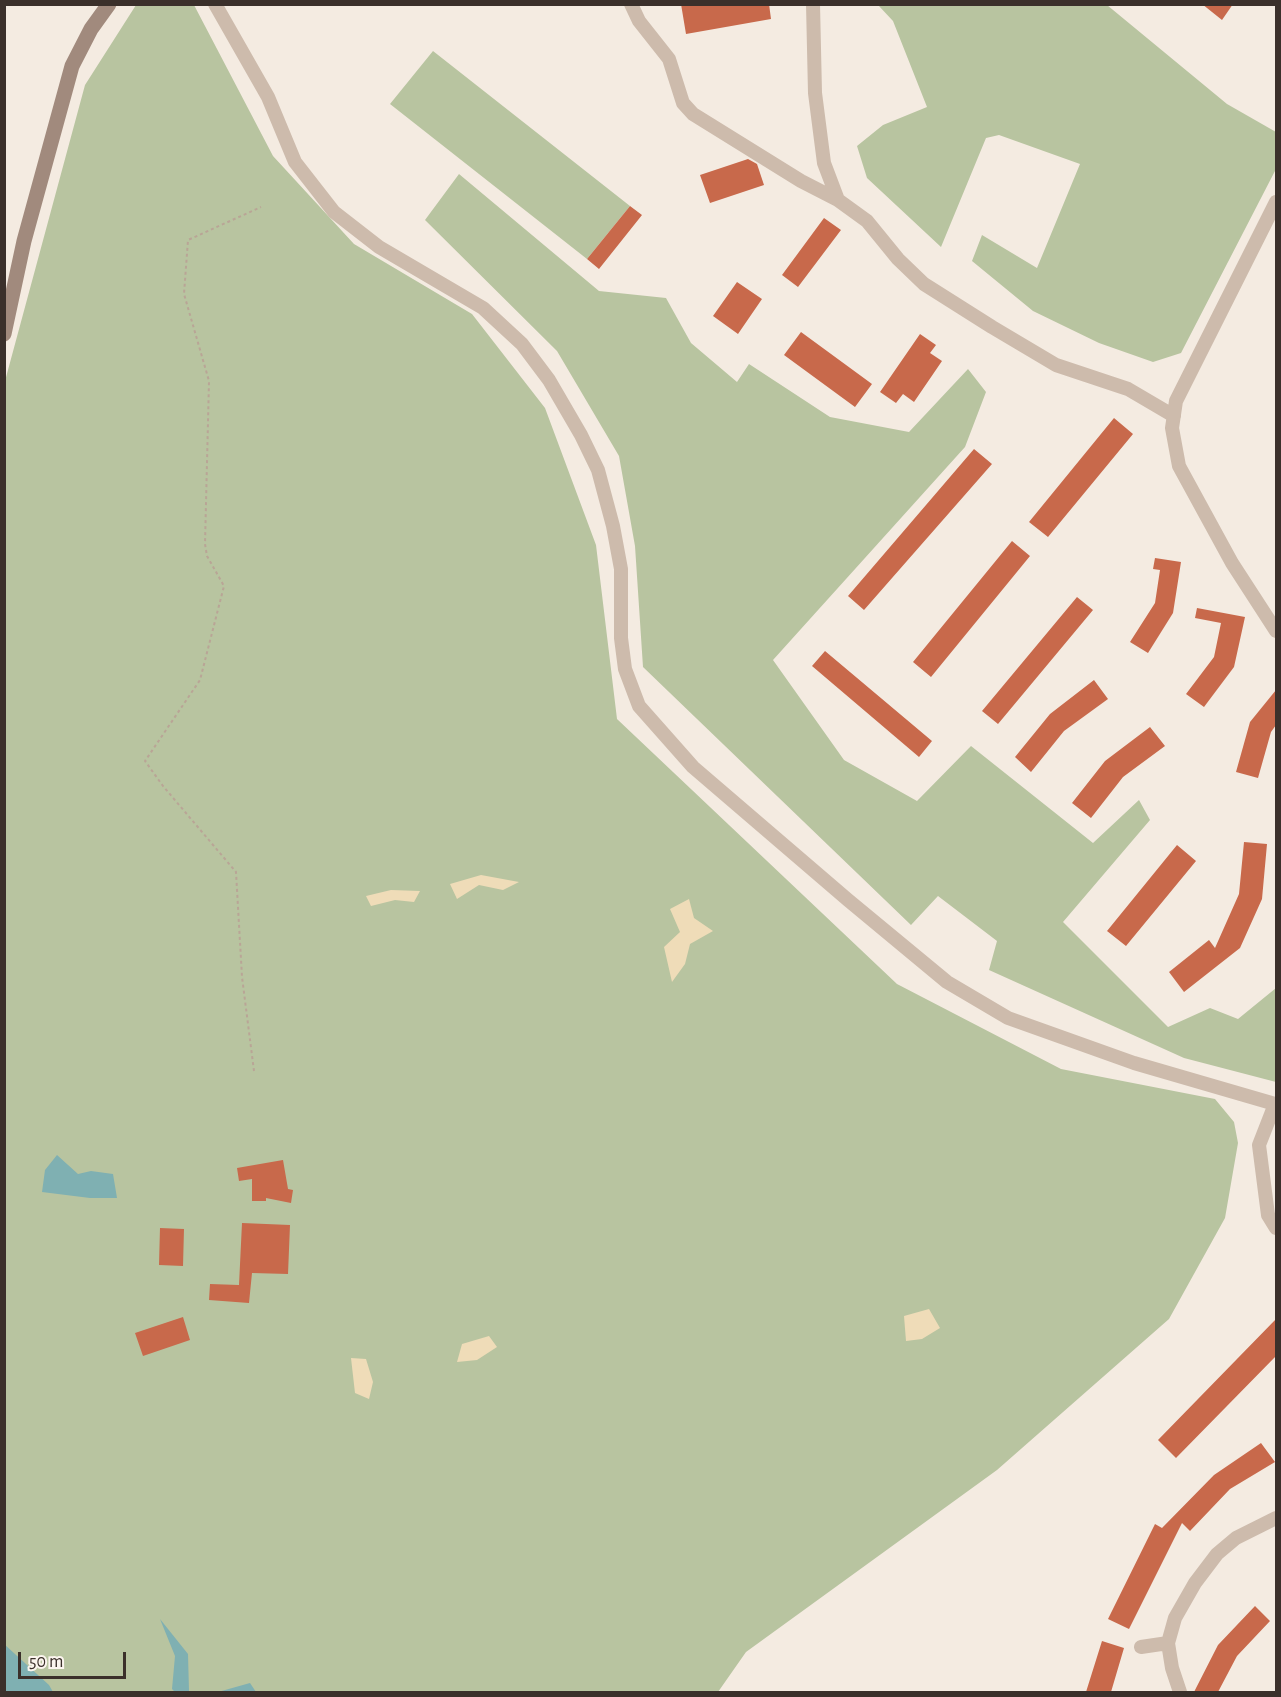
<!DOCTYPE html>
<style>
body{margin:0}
#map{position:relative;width:1281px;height:1697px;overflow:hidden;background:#f4ebe1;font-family:"Alegreya Sans",sans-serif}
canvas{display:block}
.frame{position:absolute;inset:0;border:6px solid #3b302b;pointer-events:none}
.scale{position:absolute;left:18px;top:1652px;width:108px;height:27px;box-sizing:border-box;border:3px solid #3b302b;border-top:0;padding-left:8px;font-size:18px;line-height:21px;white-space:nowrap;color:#3b302b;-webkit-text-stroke:4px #fbf5ee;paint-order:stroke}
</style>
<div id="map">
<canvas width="1281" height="1697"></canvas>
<div class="frame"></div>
<div class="scale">50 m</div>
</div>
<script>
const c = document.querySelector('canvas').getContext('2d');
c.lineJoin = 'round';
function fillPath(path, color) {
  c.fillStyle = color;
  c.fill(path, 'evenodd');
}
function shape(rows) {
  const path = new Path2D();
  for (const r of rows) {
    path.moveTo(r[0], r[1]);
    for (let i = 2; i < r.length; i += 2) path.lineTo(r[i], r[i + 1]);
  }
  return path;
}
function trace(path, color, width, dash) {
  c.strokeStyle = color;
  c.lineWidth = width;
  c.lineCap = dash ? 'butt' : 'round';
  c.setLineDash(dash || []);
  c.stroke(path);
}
fillPath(shape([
 [136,5,194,5,273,156,354,244,472,314,545,408,596,545,617,719,897,984,1061,1069,1215,1099,1234,1122,1238,1143,1225,1218,1169,1319,997,1470,746,1652,718,1692,5,1692,5,381,85,85],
 [878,5,1107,5,1227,104,1276,132,1276,169,1181,353,1153,362,1099,343,1033,311,972,261,982,235,1037,268,1080,164,999,135,986,138,941,247,867,178,857,146,883,125,927,107,893,21],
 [433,51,630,206,587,259,390,104],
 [459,174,599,291,666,298,691,343,737,382,749,364,830,417,909,432,968,369,986,392,965,447,773,660,844,760,917,801,971,746,1093,843,1139,800,1150,820,1063,922,1168,1027,1210,1008,1238,1019,1276,988,1276,1082,1184,1058,989,970,997,941,938,896,911,925,643,667,635,546,619,456,557,351,425,220]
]), '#b8c4a0');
fillPath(shape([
 [481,875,519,882,503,890,479,885,457,899,450,884],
 [391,890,420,891,414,902,395,900,371,906,366,896],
 [689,899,694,918,713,931,690,944,685,964,672,982,664,947,680,932,670,909],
 [929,1309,940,1328,922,1339,906,1341,904,1316],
 [489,1336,497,1347,477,1360,457,1362,462,1344],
 [351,1358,366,1359,373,1382,369,1399,355,1393]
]), '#efdcb8');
fillPath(shape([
 [57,1155,78,1174,91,1171,113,1174,117,1198,90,1198,42,1192,45,1170],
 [160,1619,188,1654,189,1691,188,1692,175,1692,172,1689,175,1656],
 [4,1644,49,1685,53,1692,5,1692],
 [250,1683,256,1692,218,1692]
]), '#7fb0b2');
fillPath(shape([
 [681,4,769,4,771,19,686,34],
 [1202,4,1233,4,1222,20],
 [748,159,757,164,764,185,710,203,700,175],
 [630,206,642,215,599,269,587,259],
 [824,218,841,230,798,287,782,275],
 [737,282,762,299,738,334,713,316],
 [801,332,872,384,855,407,784,355],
 [920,334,936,345,930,353,942,361,914,402,903,394,896,403,880,392],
 [1114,418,1133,434,1048,537,1029,522],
 [974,449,992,464,864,610,848,596],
 [1012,541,1030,556,931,677,913,662],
 [1155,558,1181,562,1173,613,1148,653,1130,642,1155,603,1160,570,1153,569],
 [1077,597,1093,610,998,724,982,711],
 [1197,608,1245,617,1234,667,1204,707,1186,694,1214,657,1221,623,1195,618],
 [825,651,932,741,919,757,812,666],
 [1094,680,1108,699,1064,731,1031,772,1015,757,1050,714],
 [1276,690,1276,725,1271,732,1258,778,1236,772,1250,722],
 [1150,727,1165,746,1123,777,1091,818,1072,803,1105,761],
 [1244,842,1267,844,1262,899,1240,948,1184,992,1169,972,1209,940,1215,948,1239,894],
 [1177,845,1196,861,1126,946,1107,931],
 [283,1160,288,1189,293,1190,291,1203,266,1198,266,1201,252,1201,252,1179,239,1181,237,1168],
 [242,1223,290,1225,288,1274,252,1273,249,1303,209,1300,210,1284,239,1285],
 [160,1228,184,1229,183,1266,159,1265],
 [183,1317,190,1340,143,1356,135,1333],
 [1276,1319,1276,1356,1176,1458,1158,1440],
 [1261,1443,1275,1462,1230,1489,1190,1531,1182,1523,1129,1629,1108,1619,1155,1524,1162,1528,1214,1475],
 [1255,1606,1270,1621,1237,1656,1218,1692,1194,1692,1218,1645],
 [1102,1641,1124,1648,1111,1692,1086,1692]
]), '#c8694b');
trace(shape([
 [254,1071,242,977,236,872,163,786,145,761,200,680,224,586,207,556,205,544,209,381,184,294,188,240,261,207]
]), '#b9a596', 2, [3, 3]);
trace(shape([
 [215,4,268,97,295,162,334,212,379,247,483,308,522,344,549,380,581,435,598,470,613,526,621,569,621,638,625,669,639,706,693,767,848,900,947,982,1008,1018,1134,1063,1275,1104,1259,1145,1268,1215,1276,1228],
 [631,4,639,21,669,59,683,103,693,114,801,181,838,200],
 [813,4,815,93,824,163,838,200,867,221,898,259,924,284,992,327,1056,365,1128,389,1174,416],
 [1276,202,1176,401,1172,428,1179,466,1232,563,1276,631],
 [1141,1647,1168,1643],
 [1180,1692,1172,1668,1168,1643,1175,1618,1195,1583,1217,1554,1236,1538,1276,1518]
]), '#cdbbac', 14);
trace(shape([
 [4,334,24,241,72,66,91,29,109,4]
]), '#a18a7d', 15);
</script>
